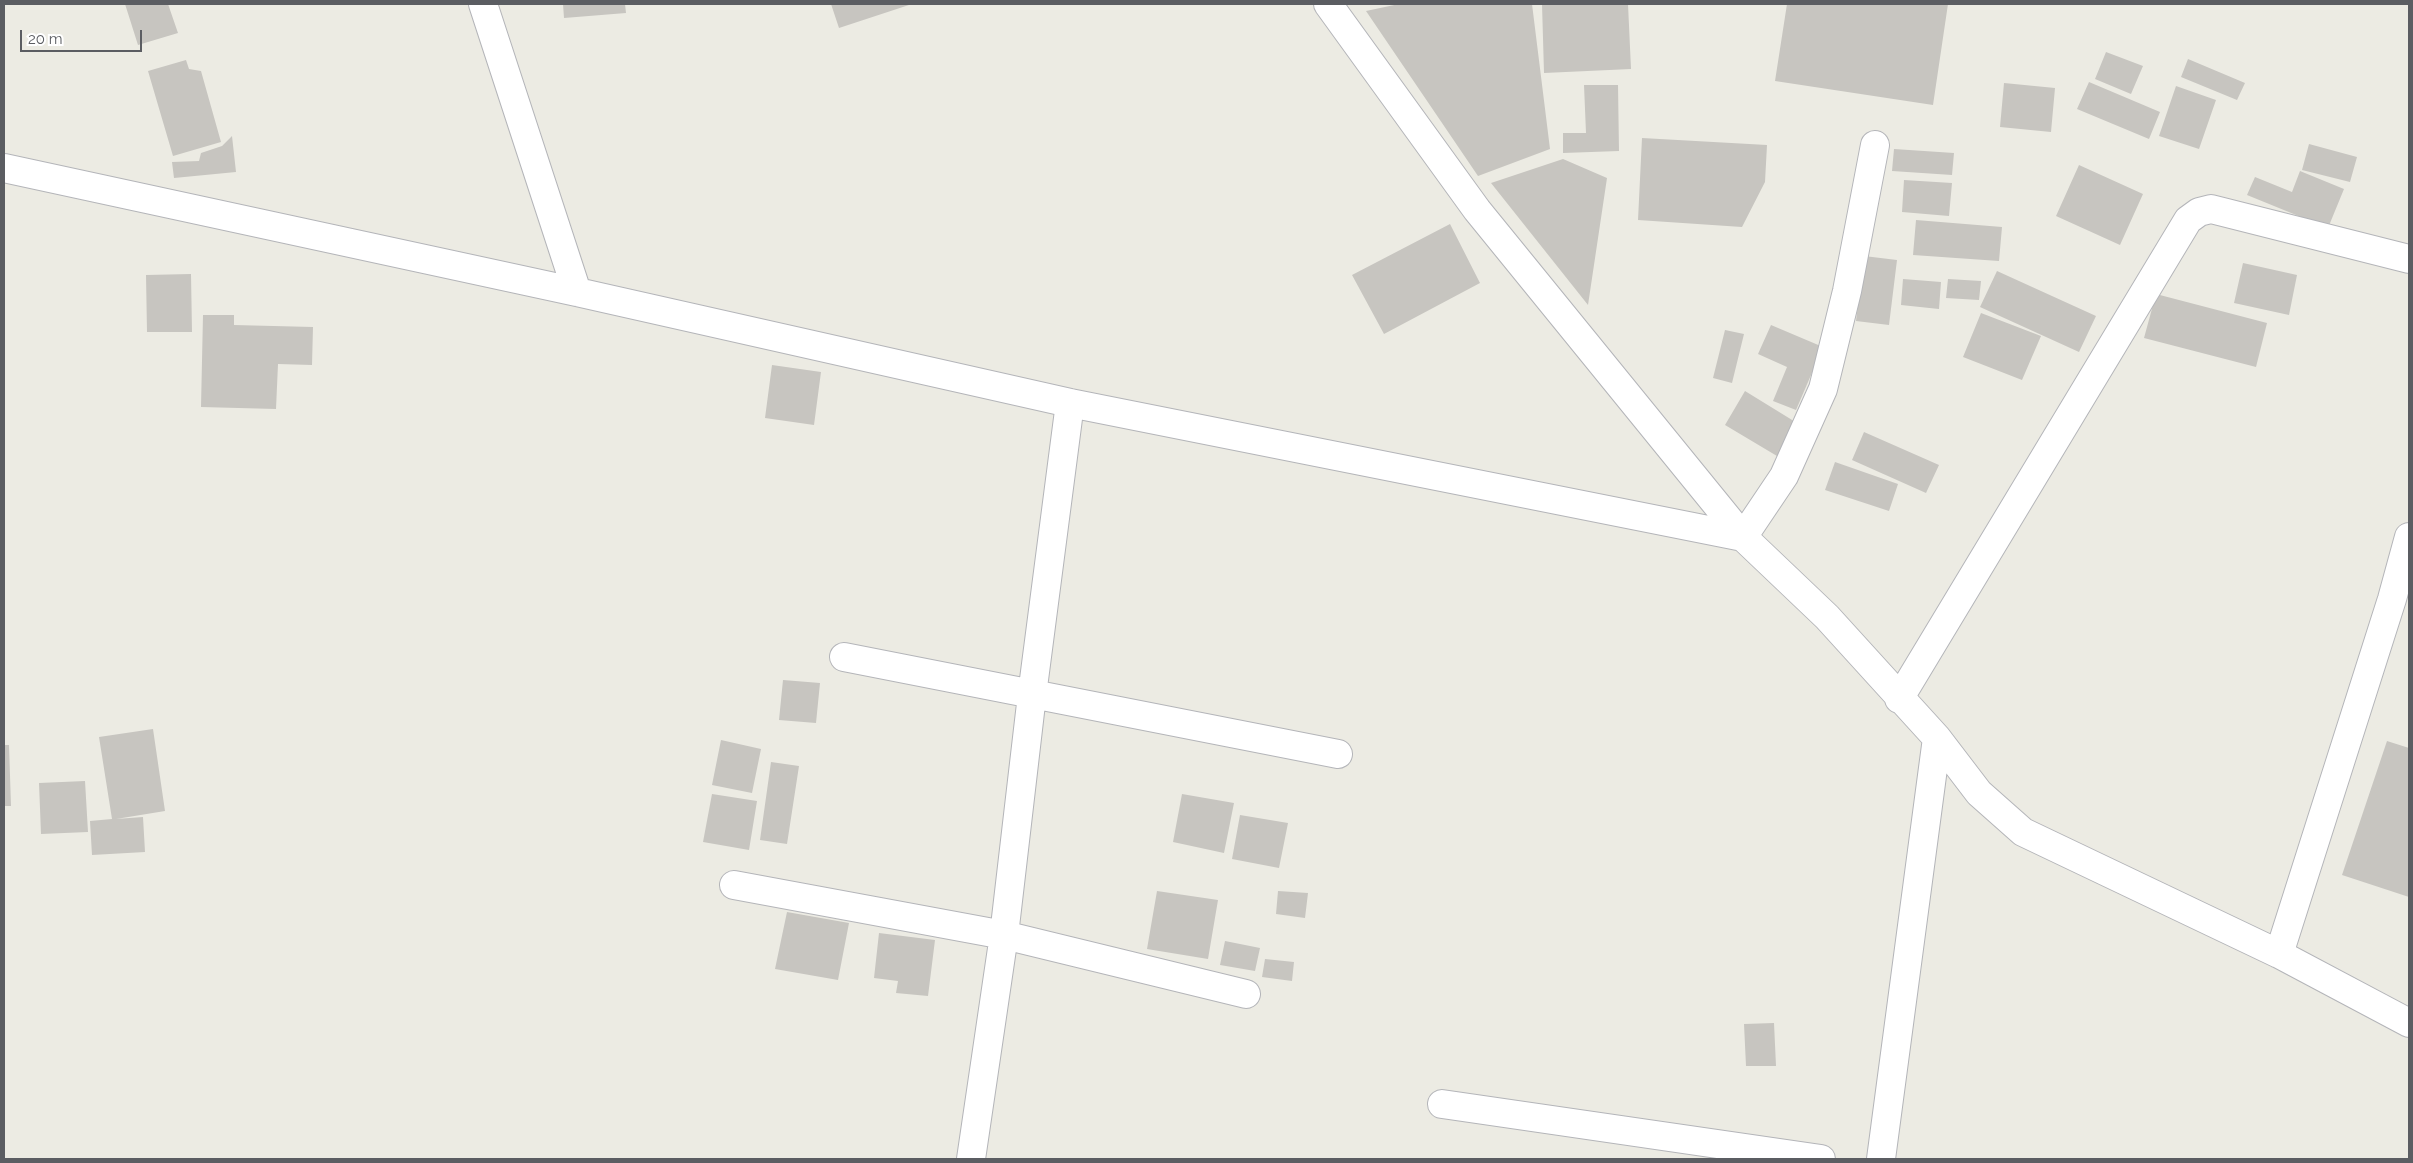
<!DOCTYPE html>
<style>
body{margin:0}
#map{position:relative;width:2413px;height:1163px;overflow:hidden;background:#ecebe3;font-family:Raleway,sans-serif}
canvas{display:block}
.frame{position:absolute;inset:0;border:5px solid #5b5d62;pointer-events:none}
.scale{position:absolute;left:20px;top:30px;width:122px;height:22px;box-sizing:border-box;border:2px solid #5b5d62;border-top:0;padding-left:6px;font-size:15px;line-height:18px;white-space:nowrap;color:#5b5d62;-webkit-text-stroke:4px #fff;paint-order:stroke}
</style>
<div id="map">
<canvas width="2413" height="1163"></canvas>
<div class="frame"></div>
<div class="scale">20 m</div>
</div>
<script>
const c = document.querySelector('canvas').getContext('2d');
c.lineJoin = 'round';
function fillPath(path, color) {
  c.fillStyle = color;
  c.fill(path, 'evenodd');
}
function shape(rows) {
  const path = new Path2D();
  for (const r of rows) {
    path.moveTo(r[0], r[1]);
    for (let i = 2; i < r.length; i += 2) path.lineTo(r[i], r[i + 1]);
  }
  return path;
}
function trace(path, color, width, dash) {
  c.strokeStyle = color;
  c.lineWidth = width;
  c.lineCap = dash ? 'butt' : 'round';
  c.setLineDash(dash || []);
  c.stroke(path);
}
fillPath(shape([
 [125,4,168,4,178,33,138,45],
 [563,4,625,4,626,13,564,18],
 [831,4,912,4,839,28],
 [1399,4,1532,4,1550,149,1478,176,1366,11],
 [1542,4,1628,4,1631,69,1544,73],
 [1787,4,1948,4,1933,105,1775,81],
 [2106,52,2143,66,2131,94,2095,79],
 [2188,59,2245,83,2237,100,2181,77],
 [186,60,189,69,201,71,221,142,173,156,148,71],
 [2089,82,2160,112,2149,139,2077,109],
 [2004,83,2055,88,2051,132,2000,127],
 [1584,85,1618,85,1619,151,1563,153,1563,133,1586,133],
 [2176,86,2216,100,2199,149,2159,136],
 [232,136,236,172,174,178,172,162,199,161,201,153,222,146],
 [1642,138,1767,145,1765,182,1742,227,1638,220],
 [2309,144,2357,157,2350,182,2302,170],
 [1894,149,1954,153,1952,175,1892,171],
 [1563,159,1607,178,1588,305,1491,183],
 [2079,165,2143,194,2120,245,2056,216],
 [2300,171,2344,189,2328,228,2247,195,2255,177,2292,192],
 [1904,180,1952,183,1949,216,1902,212],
 [1916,220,2002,227,1999,261,1913,255],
 [1450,224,1480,283,1384,334,1352,275],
 [1864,256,1897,260,1889,325,1856,321],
 [2243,263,2297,275,2289,315,2234,303],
 [1997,271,2096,316,2079,352,1980,307],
 [191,274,192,332,147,332,146,275],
 [1903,279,1941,282,1939,309,1901,305],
 [1948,279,1981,281,1979,300,1946,298],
 [2156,294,2267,323,2256,367,2144,338],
 [1981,313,2041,336,2022,380,1963,357],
 [203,315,234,315,234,325,313,327,312,365,278,364,276,409,201,407],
 [1771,325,1823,347,1796,410,1773,401,1787,367,1758,354],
 [1725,330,1744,334,1732,383,1713,378],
 [772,365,821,372,814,425,765,418],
 [1745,391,1797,423,1777,456,1725,425],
 [1864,432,1939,465,1926,493,1852,460],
 [1835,462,1898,484,1889,511,1825,490],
 [783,680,820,683,816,723,779,720],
 [153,729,165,811,116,819,143,817,145,852,92,855,90,821,112,819,99,737],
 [721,740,761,749,752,793,712,785],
 [2387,741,2409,748,2409,897,2342,875],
 [4,745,9,745,11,806,4,806],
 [771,762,799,766,787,844,760,840],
 [85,781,88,832,41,834,39,783],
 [712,794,757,801,749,850,703,842],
 [1182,794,1234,803,1224,853,1173,842],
 [1240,815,1288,823,1279,868,1232,859],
 [1157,891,1218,900,1208,959,1147,949],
 [1278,891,1308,893,1305,918,1276,914],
 [787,912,849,923,838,980,775,969],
 [879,933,935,940,928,996,896,993,898,981,874,978],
 [1225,941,1260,948,1255,971,1220,965],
 [1265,959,1294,962,1292,981,1262,977],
 [1774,1023,1776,1066,1746,1066,1744,1024]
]), '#c7c5c0');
const minor = shape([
 [483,4,577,292],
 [1328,4,1477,210,1743,537,1827,617,1937,738,1979,793,2023,832,2279,954,2409,1023],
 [4,168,577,292,1070,403,1743,537,1784,476,1823,389,1847,291,1875,145],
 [844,657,1338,754],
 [1899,699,2188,220,2199,212,2211,209,2409,259],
 [734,885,1004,935,1246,994],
 [2279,954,2392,599,2409,537],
 [1442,1104,1821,1159],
 [971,1159,1004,935,1032,695,1070,403],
 [1881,1159,1937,738]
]);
trace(minor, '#b4b5b9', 30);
trace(minor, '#fff', 28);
</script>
